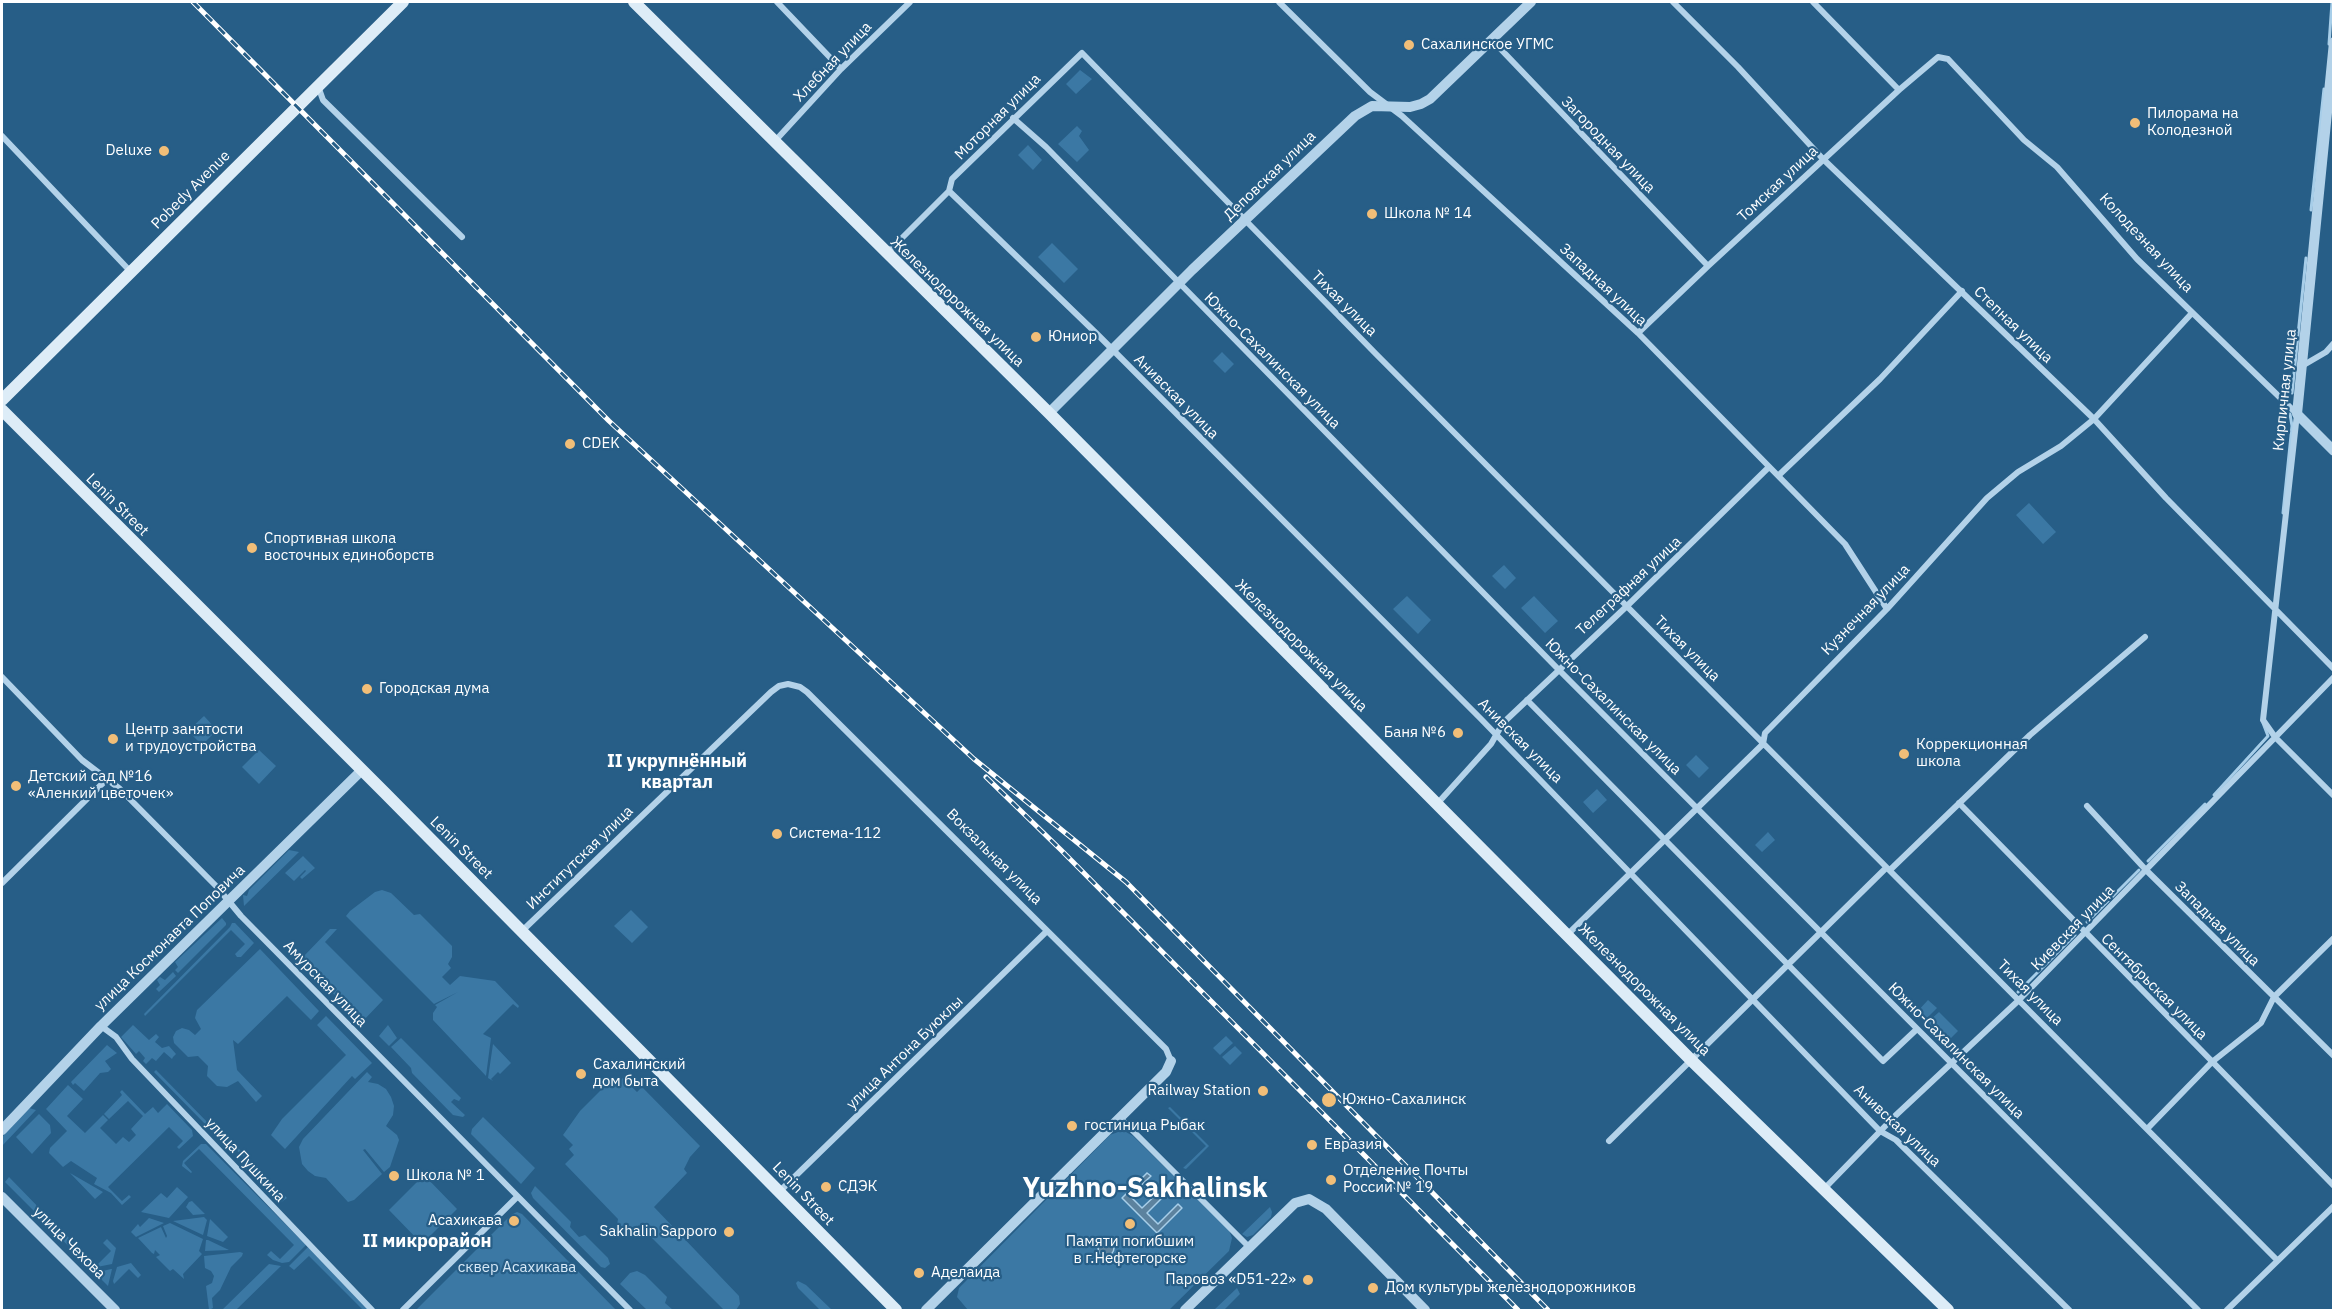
<!DOCTYPE html>
<meta charset="utf-8">
<style>
body{margin:0}
#map{position:relative;width:2335px;height:1312px;overflow:hidden;background:#275e87;font-family:"IBM Plex Sans",sans-serif}
canvas{display:block}
.frame{position:absolute;inset:0;border:3px solid #fff;pointer-events:none}
</style>
<div id="map">
<canvas width="2335" height="1312"></canvas>
<div class="frame"></div>
</div>
<script>
const c = document.querySelector('canvas').getContext('2d');
c.lineJoin = 'round';
function fillPath(path, color) {
  c.fillStyle = color;
  c.fill(path, 'evenodd');
}
function shape(rows) {
  const path = new Path2D();
  for (const r of rows) {
    if (r.length === 3) {
      path.moveTo(r[0] + r[2], r[1]);
      path.arc(r[0], r[1], r[2], 0, 2 * Math.PI);
      continue;
    }
    path.moveTo(r[0], r[1]);
    for (let i = 2; i < r.length; i += 2) path.lineTo(r[i], r[i + 1]);
  }
  return path;
}
function trace(path, color, width, dash) {
  c.strokeStyle = color;
  c.lineWidth = width;
  c.lineCap = dash ? 'butt' : 'round';
  c.setLineDash(dash || []);
  c.stroke(path);
}
function label(font, color, halo, rows, align = 'center') {
  c.font = font + ' "IBM Plex Sans",sans-serif';
  c.lineWidth = 4.5;
  c.setLineDash([]);
  c.textBaseline = 'middle';
  c.strokeStyle = halo;
  c.fillStyle = color;
  for (const [text, x, y, turn = 0] of rows) {
    c.save();
    c.translate(x, y);
    c.rotate((+turn || 0) * Math.PI / 180);
    c.textAlign = isNaN(turn) ? turn : align;
    if (halo) c.strokeText(text, 0, 0);
    c.fillText(text, 0, 0);
    c.restore();
  }
}
fillPath(shape([
 [1080,70,1092,79,1076,94,1066,84],
 [1077,126,1082,131,1079,136,1089,150,1077,162,1058,144],
 [1028,145,1042,160,1033,170,1018,155],
 [1052,243,1078,269,1064,283,1038,257],
 [1222,352,1234,364,1225,373,1213,361],
 [2029,503,2056,532,2043,544,2016,515],
 [1504,565,1516,578,1505,589,1492,576],
 [1407,596,1431,620,1418,634,1393,609],
 [1534,596,1558,621,1545,633,1521,608],
 [204,716,217,730,202,745,188,731],
 [259,750,276,766,259,784,242,767],
 [1696,755,1709,768,1699,778,1686,765],
 [1597,789,1607,800,1593,813,1583,802],
 [1768,832,1775,840,1762,852,1755,845],
 [289,850,299,852,244,906,243,895,247,896,249,890],
 [303,856,315,868,302,879,300,877,306,871,305,870,294,881,285,873],
 [382,890,391,893,414,915,420,914,452,946,452,957,448,964,451,968,442,977,450,985,460,976,495,981,519,1006,518,1008,513,1004,483,1034,491,1038,486,1076,433,1020,433,1013,437,1007,435,1005,458,992,434,1004,346,916,350,911,375,892],
 [631,910,648,927,632,943,614,926],
 [222,918,226,923,226,925,178,973,175,970,178,967,175,962],
 [232,923,235,923,254,943,253,944,241,957,237,957,235,954,245,944,231,930,145,1016,144,1014,230,927],
 [330,929,337,929,325,942,383,1000,362,1022,304,965,303,957],
 [260,949,319,1011,311,1020,287,996,238,1044,233,1040,237,1070,262,1096,256,1102,238,1081,227,1087,217,1086,207,1076,208,1066,198,1056,188,1057,174,1043,173,1037,176,1031,182,1028,189,1030,195,1035,201,1029,195,1018,197,1010],
 [173,972,176,976,159,992,156,989,160,985,157,980,160,977,165,980],
 [1928,1000,1937,1008,1924,1021,1916,1013],
 [1939,1012,1958,1031,1947,1042,1928,1022],
 [326,1016,372,1063,355,1079,352,1076,285,1149,271,1135,282,1119,346,1055,317,1025],
 [133,1025,149,1040,156,1034,159,1037,155,1042,162,1048,169,1046,176,1054,173,1057,172,1059,164,1052,156,1061,152,1058,146,1064,143,1061,145,1058,139,1051,136,1054,121,1037],
 [388,1025,397,1038,389,1046,379,1036],
 [1226,1036,1233,1043,1220,1055,1213,1048],
 [401,1038,461,1098,459,1101,454,1099,451,1102,465,1115,463,1117,453,1115,412,1073,411,1068,391,1047],
 [493,1044,511,1063,500,1074,498,1072,491,1079,493,1081,488,1078],
 [107,1045,117,1053,105,1061,111,1069,108,1072,100,1073,84,1091,75,1083,73,1085,71,1082],
 [1235,1046,1242,1053,1230,1065,1222,1057],
 [156,1070,211,1126,208,1127,154,1072],
 [367,1072,372,1077,368,1082,378,1084,386,1089,391,1097,394,1106,393,1115,386,1126,397,1135,399,1140,390,1167,384,1172,365,1149,363,1150,382,1174,354,1200,348,1202,326,1178,315,1176,308,1171,302,1164,299,1147,303,1139],
 [623,1078,637,1092,642,1087,700,1146,690,1157,684,1169,687,1173,654,1207,739,1296,740,1304,736,1310,724,1310,639,1225,628,1236,617,1225,618,1219,565,1164,574,1155,569,1149,573,1145,563,1135,580,1111,608,1083,613,1088],
 [68,1085,83,1099,67,1116,85,1133,103,1115,108,1120,100,1128,116,1144,123,1137,129,1142,136,1135,131,1129,143,1116,128,1101,109,1119,104,1114,122,1095,120,1092,122,1090,145,1114,153,1107,158,1113,167,1104,192,1130,193,1136,179,1149,177,1147,183,1141,169,1127,108,1187,122,1201,129,1195,131,1197,122,1205,111,1193,94,1184,97,1178,71,1161,63,1167,49,1153,50,1148,67,1131,46,1109],
 [1170,1107,1209,1146,1186,1169,1183,1168,1206,1146,1168,1108],
 [29,1108,36,1110,2,1146,2,1137],
 [39,1114,50,1125,51,1133,32,1154,16,1137],
 [483,1117,535,1168,521,1184,471,1134,472,1129],
 [1118,1132,1126,1132,1133,1136,1229,1230,1232,1238,1229,1251,1169,1310,968,1310,957,1297,959,1288,1110,1135],
 [231,1141,250,1160,251,1165,256,1167,272,1183,274,1188,279,1190,287,1198,280,1203,268,1191,271,1185,256,1169,250,1173,245,1168,249,1162,232,1146,227,1149,225,1147],
 [201,1144,206,1144,306,1245,289,1262,282,1263,273,1260,267,1255,271,1251,280,1259,294,1245,199,1149,184,1163,192,1172,191,1173,182,1166,183,1161],
 [70,1173,103,1192,95,1199],
 [424,1175,457,1209,422,1244,389,1210],
 [9,1177,46,1215,42,1219,5,1182],
 [535,1186,571,1222,570,1227,579,1237,585,1235,608,1258,610,1264,605,1268,601,1267,533,1198,531,1193],
 [177,1187,188,1197,169,1218,141,1212,161,1193,167,1198],
 [192,1201,205,1214,193,1215,186,1207,189,1202],
 [1270,1207,1272,1212,1271,1217,1253,1235,1247,1237,1242,1234],
 [517,1212,522,1214,616,1310,416,1310,511,1215],
 [204,1217,207,1220,203,1235,173,1221],
 [49,1218,87,1256,82,1260,45,1222],
 [149,1218,164,1223,136,1237,131,1232,138,1224,140,1227],
 [210,1219,228,1237,223,1242,207,1236],
 [170,1223,203,1239,199,1251,202,1254,183,1274,184,1279,173,1269,170,1271,156,1257,160,1255,155,1250,154,1254,152,1253,138,1238,161,1227,166,1238,167,1236,163,1226],
 [107,1239,116,1248,112,1264,97,1267,95,1263,97,1265,111,1251,103,1243],
 [206,1240,208,1240,229,1250,205,1251],
 [308,1247,370,1310,363,1310,309,1256,294,1270,289,1266],
 [240,1252,243,1253,242,1256,231,1267,220,1290,212,1298,213,1308,209,1310,206,1286,212,1283,214,1276,211,1271,205,1268,204,1256],
 [131,1263,141,1275,138,1278,129,1269,114,1284,113,1281,117,1267],
 [269,1264,281,1266,236,1310,222,1310],
 [111,1269,112,1269,108,1286,95,1273],
 [637,1271,645,1275,667,1297,665,1303,673,1310,647,1310,620,1284,630,1273],
 [798,1281,806,1285,832,1310,820,1310,798,1288,796,1283],
 [1237,1288,1240,1294,1224,1310,1214,1310]
]), '#3b78a4');
const water = shape([
 [1147,1173,1151,1176,1130,1196,1142,1208,1163,1188,1167,1193,1147,1213,1158,1224,1178,1204,1182,1208,1157,1233,1122,1198,1147,1173],
 [1106,1248,8]
]);
fillPath(water, '#5c829e');
trace(water, '#a7cee9', 1.5);
trace(shape([
 [2329,44,2332,2],
 [2311,210,2324,89],
 [2292,393,2306,258],
 [2283,513,2292,426,2290,414],
 [2214,795,2268,736,2263,723],
 [2148,861,2205,804],
 [2087,922,2139,870],
 [2018,992,2075,935]
]), '#a7cee9', 3);
trace(shape([
 [777,2,841,69],
 [1279,2,1370,92,1402,116,1638,333,1845,544,1887,609],
 [1673,2,1738,67,1823,159,2094,419,2166,498,2334,669],
 [1813,2,1899,90],
 [1492,40,1708,266],
 [318,86,323,100,462,237],
 [1013,118,1046,147,1559,670,2198,1310],
 [2,136,130,271],
 [775,141,841,69,910,2],
 [949,191,1097,334,1481,719,1880,1131,1896,1140,2069,1310],
 [887,253,949,191,952,179,1082,53,1376,354,2277,1260],
 [1638,333,1708,266,1899,90,1938,57,1948,59,2024,140,2057,167,2137,259,2297,414,2263,720,2275,737,2334,796],
 [2302,366,2326,352,2334,343],
 [1779,475,1880,379,1962,291],
 [2,677,82,760,120,789,217,887,241,916,630,1310],
 [1527,700,1883,1061,1917,1029],
 [1959,803,2334,1186],
 [1437,804,1491,744,1503,723,1628,605,1769,467],
 [2087,806,2146,870,2334,1056],
 [1890,870,2030,735,2145,637],
 [2,883,107,779],
 [522,931,771,692,779,686,788,684,800,687,807,692,1166,1049,1171,1061],
 [1568,934,1763,744,1765,733,1887,609,1987,498,2018,472,2061,446,2094,419,2192,313],
 [101,1026,116,1037,132,1059,372,1310],
 [1120,1118,1249,1247],
 [2147,1129,2212,1062,2261,1023,2274,997,2334,938],
 [1609,1141,1886,868],
 [1824,1189,1895,1116,2019,1000,2334,677],
 [780,1191,1047,931],
 [403,1310,517,1197],
 [2227,1310,2334,1206]
]), '#b3d2e9', 6);
trace(shape([
 [2334,42,2297,414,2334,451],
 [1049,413,1192,270,1355,116,1372,106,1410,107,1421,104,1430,99,1531,2],
 [2,1130,101,1026,362,770],
 [2,1197,115,1310],
 [926,1310,1166,1072,1171,1061],
 [1185,1310,1295,1203,1309,1199,1326,1209,1425,1310]
]), '#b3d2e9', 10);
trace(shape([
 [634,2,1049,413,1692,1061,1948,1310],
 [2,400,403,2],
 [2,410,385,793,896,1310]
]), '#ddecf7', 12);
const rail = shape([
 [193,2,609,421,974,759,1126,882,1548,1310],
 [986,777,1061,850,1518,1310]
]);
trace(rail, '#fff', 5);
trace(rail, '#275e87', 3, [9]);
for (const [x, y, r, color] of [
 [1409,45,6,"#f1be78"],
 [2135,123,6,"#f1be78"],
 [164,151,6,"#f1be78"],
 [1372,214,6,"#f1be78"],
 [1036,337,6,"#f1be78"],
 [570,444,6,"#f1be78"],
 [252,548,6,"#f1be78"],
 [367,689,6,"#f1be78"],
 [1458,733,6,"#f1be78"],
 [113,739,6,"#f1be78"],
 [1904,754,6,"#f1be78"],
 [16,786,6,"#f1be78"],
 [777,834,6,"#f1be78"],
 [581,1074,6,"#f1be78"],
 [1263,1091,6,"#f1be78"],
 [1329,1100,8,"#f1be78"],
 [1072,1126,6,"#f1be78"],
 [1312,1145,6,"#f1be78"],
 [394,1176,6,"#f1be78"],
 [1331,1180,6,"#f1be78"],
 [826,1187,6,"#f1be78"],
 [514,1221,6,"#f1be78"],
 [1130,1224,6,"#f1be78"],
 [729,1232,6,"#f1be78"],
 [919,1273,6,"#f1be78"],
 [1308,1280,6,"#f1be78"],
 [1373,1288,6,"#f1be78"]
]) {
  const dot = new Path2D();
  dot.arc(x, y, r, 0, 2 * Math.PI);
  c.fillStyle = color;
  c.fill(dot);
  trace(dot, '#275e87', 2);
}
label('15px', '#fff', '#275e87', [
 ["Сахалинское УГМС",1421,45],
 ["Пилорама на",2147,114],
 ["Колодезной",2147,131],
 ["Deluxe",152,151,"right"],
 ["Школа № 14",1384,214],
 ["Юниор",1048,337],
 ["CDEK",582,444],
 ["Спортивная школа",264,539],
 ["восточных единоборств",264,556],
 ["Городская дума",379,689],
 ["Центр занятости",125,730],
 ["и трудоустройства",125,747],
 ["Баня №6",1446,733,"right"],
 ["Коррекционная",1916,745],
 ["школа",1916,762],
 ["Детский сад №16",28,777],
 ["«Аленкий цветочек»",28,794],
 ["Система-112",789,834],
 ["Сахалинский",593,1065],
 ["дом быта",593,1082],
 ["Railway Station",1251,1091,"right"],
 ["Южно-Сахалинск",1342,1100],
 ["гостиница Рыбак",1084,1126],
 ["Евразия",1324,1145],
 ["Отделение Почты",1343,1171],
 ["России № 19",1343,1188],
 ["Школа № 1",406,1176],
 ["СДЭК",838,1187],
 ["Асахикава",502,1221,"right"],
 ["Sakhalin Sapporo",717,1232,"right"],
 ["Памяти погибшим",1130,1242,"center"],
 ["в г.Нефтегорске",1130,1259,"center"],
 ["Аделаида",931,1273],
 ["Паровоз «D51-22»",1296,1280,"right"],
 ["Дом культуры железнодорожников",1385,1288]
], 'left');
label('15px', '#fff', '#275e87', [
 ["Хлебная улица",833,62,-46],
 ["Моторная улица",998,117,-45],
 ["Загородная улица",1608,145,46],
 ["Деповская улица",1270,176,-44],
 ["Томская улица",1778,184,-43],
 ["Pobedy Avenue",191,190,-45],
 ["Колодезная улица",2146,243,47],
 ["Западная улица",1603,285,43],
 ["Железнодорожная улица",957,302,44],
 ["Тихая улица",1344,304,45],
 ["Степная улица",2013,325,44],
 ["Южно-Сахалинская улица",1272,361,45],
 ["Кирпичная улица",2285,390,-84],
 ["Анивская улица",1176,397,45],
 ["Lenin Street",117,505,45],
 ["Телеграфная улица",1629,586,-43],
 ["Кузнечная улица",1866,610,-46],
 ["Железнодорожная улица",1301,646,45],
 ["Тихая улица",1687,649,45],
 ["Южно-Сахалинская улица",1613,707,45],
 ["Анивская улица",1520,741,45],
 ["Lenin Street",461,848,45],
 ["Вокзальная улица",994,857,45],
 ["Институтская улица",580,858,-44],
 ["Западная улица",2217,924,45],
 ["Киевская улица",2073,928,-46],
 ["улица Космонавта Поповича",170,938,-44],
 ["Амурская улица",325,984,46],
 ["Сентябрьская улица",2154,987,45],
 ["Железнодорожная улица",1644,990,45],
 ["Тихая улица",2030,993,45],
 ["Южно-Сахалинская улица",1956,1051,45],
 ["улица Антона Буюклы",905,1053,-44],
 ["Анивская улица",1897,1126,43],
 ["улица Пушкина",245,1160,47],
 ["Lenin Street",803,1194,46],
 ["улица Чехова",69,1243,45]
]);
label('15px', '#d7e9f7', '#275e87', [
 ["сквер Асахикава",517,1268]
]);
label('bold 18px', '#fff', '#275e87', [
 ["II укрупнённый",677,762],
 ["квартал",677,783],
 ["II микрорайон",427,1242]
]);
label('bold 27px', '#fff', '#275e87', [
 ["Yuzhno-Sakhalinsk",1145,1189]
]);
</script>
